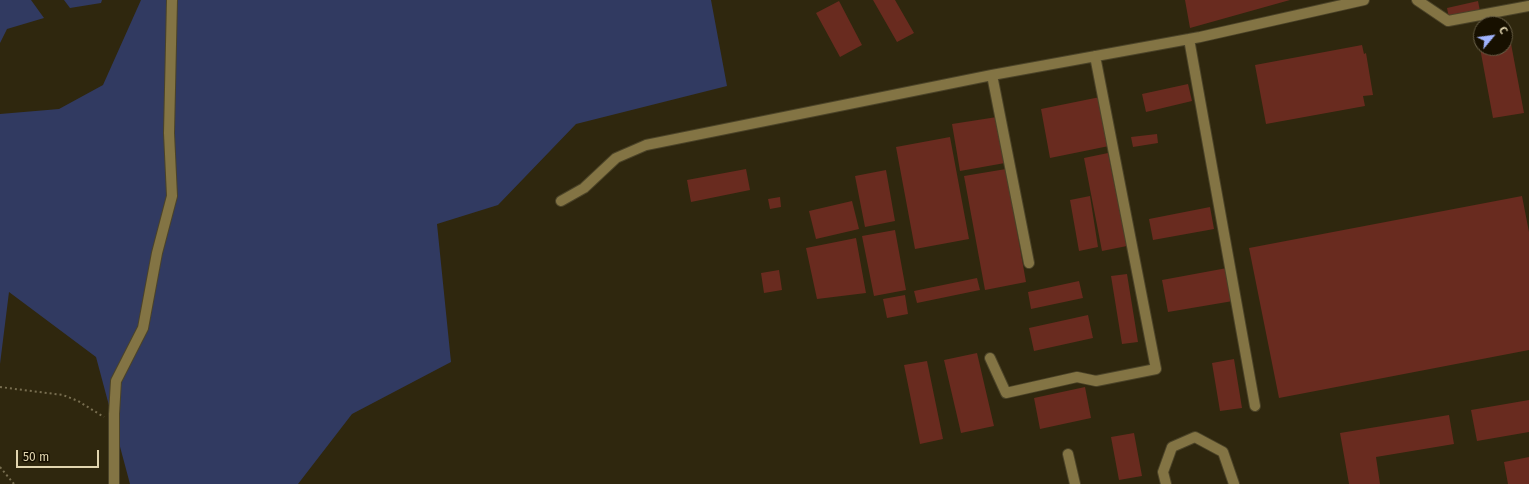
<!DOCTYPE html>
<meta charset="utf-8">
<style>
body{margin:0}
#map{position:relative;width:1529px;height:484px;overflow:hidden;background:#2f270e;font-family:"Fira Sans",sans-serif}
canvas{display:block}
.north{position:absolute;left:1473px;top:16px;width:40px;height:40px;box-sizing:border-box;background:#171000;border:1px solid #685f46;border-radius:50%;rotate:61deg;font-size:11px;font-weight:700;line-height:16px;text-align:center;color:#e1d5af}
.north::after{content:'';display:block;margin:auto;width:14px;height:18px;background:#a0b3fd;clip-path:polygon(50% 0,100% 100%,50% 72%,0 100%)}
.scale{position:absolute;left:16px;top:450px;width:83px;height:18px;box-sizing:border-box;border:2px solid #e1d5af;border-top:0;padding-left:5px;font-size:12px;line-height:14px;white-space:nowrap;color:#e1d5af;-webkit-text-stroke:3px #171000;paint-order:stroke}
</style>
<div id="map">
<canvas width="1529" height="484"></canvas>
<div class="north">С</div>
<div class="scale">50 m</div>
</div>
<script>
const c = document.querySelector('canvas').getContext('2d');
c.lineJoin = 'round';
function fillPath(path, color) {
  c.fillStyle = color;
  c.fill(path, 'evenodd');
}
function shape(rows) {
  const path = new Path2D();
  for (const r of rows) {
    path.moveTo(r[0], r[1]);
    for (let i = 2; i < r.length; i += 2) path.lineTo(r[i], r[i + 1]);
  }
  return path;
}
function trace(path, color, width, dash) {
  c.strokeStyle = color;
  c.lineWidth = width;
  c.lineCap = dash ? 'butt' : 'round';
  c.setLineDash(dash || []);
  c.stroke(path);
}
fillPath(shape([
 [0,0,31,0,44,18,7,29,0,43],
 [64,0,102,0,101,3,70,8],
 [141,0,711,0,727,86,576,124,498,205,437,224,451,362,352,414,298,484,130,484,96,357,9,292,0,364,0,114,59,109,103,85]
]), '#313a61');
fillPath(shape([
 [873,0,895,0,914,33,897,42],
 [1185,0,1290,0,1190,28],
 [839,1,862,45,840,57,816,13],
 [1478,1,1480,11,1449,18,1447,8],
 [1509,33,1524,113,1493,118,1480,48,1505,48,1505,34],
 [1362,45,1364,54,1366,53,1373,95,1363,96,1365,106,1266,124,1255,65],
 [1188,84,1192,101,1146,112,1142,94],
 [1100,97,1109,146,1050,158,1041,109],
 [997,117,1005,163,960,171,952,124],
 [1157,134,1158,143,1133,147,1131,137],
 [950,137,969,239,915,249,896,147],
 [1108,153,1127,246,1102,251,1084,158],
 [746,169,750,190,691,202,687,180],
 [1006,169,1026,282,985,290,964,176],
 [886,170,895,221,865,227,855,176],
 [1090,196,1098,247,1079,251,1070,200],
 [1522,196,1529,232,1529,350,1279,398,1249,248],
 [780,197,781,207,770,209,768,199],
 [852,201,859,229,816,239,809,211],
 [1210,207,1214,229,1153,240,1149,219],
 [895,230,906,290,874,296,862,236],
 [856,238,866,293,817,299,806,248],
 [1227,268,1233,301,1168,312,1162,280],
 [779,270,782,290,764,293,761,273],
 [1127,274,1138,342,1122,344,1111,276],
 [977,278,980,290,917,303,914,291],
 [1079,281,1083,298,1031,309,1028,292],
 [905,295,908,314,887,318,883,299],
 [1088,315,1093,338,1034,351,1029,328],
 [977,353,994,426,961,433,944,360],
 [1234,359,1242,408,1220,411,1212,363],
 [927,361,943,439,920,444,904,365],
 [1085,387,1091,418,1040,429,1034,398],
 [1529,400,1529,432,1477,441,1471,410],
 [1449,415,1454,444,1376,457,1380,484,1349,484,1340,433],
 [1134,433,1142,476,1119,480,1111,437],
 [1529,457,1529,484,1508,484,1504,462]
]), '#692b1f');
const minor = shape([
 [1417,0,1448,21,1529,6],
 [1189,39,1255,406],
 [992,75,1029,263],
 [561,201,584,188,616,158,646,145,992,75,1200,37,1364,0],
 [990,358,1006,393,1077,377,1096,381,1156,369,1095,56],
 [1068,454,1075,484],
 [114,484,114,414,116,381,143,328,157,253,172,196,169,133,172,0],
 [1166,484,1163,472,1172,447,1195,437,1223,452,1234,484]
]);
trace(minor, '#4b4328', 12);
trace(shape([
 [0,387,63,395,78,401,104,417],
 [0,467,14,484]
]), '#786e50', 2, [2, 3]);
trace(minor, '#837444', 10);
</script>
